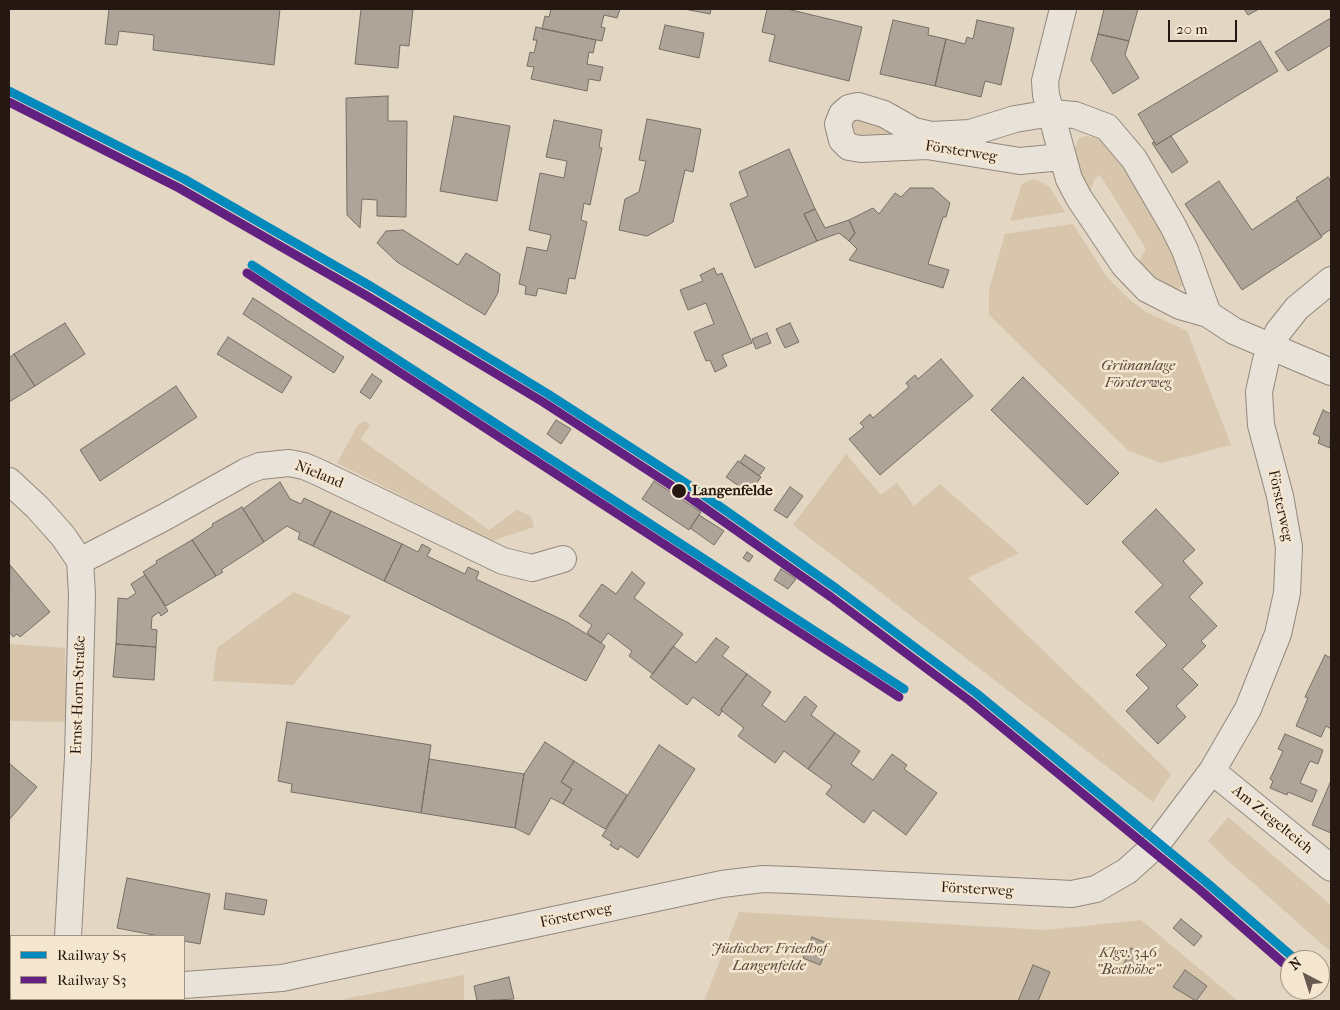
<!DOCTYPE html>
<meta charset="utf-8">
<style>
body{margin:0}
#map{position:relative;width:1340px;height:1010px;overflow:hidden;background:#e3d6c3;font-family:"IM FELL French Canon",serif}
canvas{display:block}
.frame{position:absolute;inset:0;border:10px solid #251812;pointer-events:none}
.legend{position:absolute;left:10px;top:935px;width:175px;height:65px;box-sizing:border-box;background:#f5e6d0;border:1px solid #a29484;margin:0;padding:6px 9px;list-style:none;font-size:15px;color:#251812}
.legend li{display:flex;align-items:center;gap:10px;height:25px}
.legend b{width:25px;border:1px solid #a29484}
.north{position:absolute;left:1280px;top:950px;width:50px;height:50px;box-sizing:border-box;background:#f5e6d0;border:1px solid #a29484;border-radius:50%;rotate:320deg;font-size:14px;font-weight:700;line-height:20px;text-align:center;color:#251812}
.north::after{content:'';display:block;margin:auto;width:18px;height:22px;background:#685a50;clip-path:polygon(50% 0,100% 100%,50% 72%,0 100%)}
.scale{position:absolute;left:1168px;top:20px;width:69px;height:22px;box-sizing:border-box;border:2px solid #251812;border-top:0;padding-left:6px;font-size:15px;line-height:18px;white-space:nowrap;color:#251812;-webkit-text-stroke:4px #f5e6d0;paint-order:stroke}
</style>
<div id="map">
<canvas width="1340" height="1010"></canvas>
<div class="frame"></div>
<ul class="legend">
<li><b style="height:6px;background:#0089bb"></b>Railway S5</li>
<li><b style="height:6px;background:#622181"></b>Railway S3</li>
</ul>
<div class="north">N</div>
<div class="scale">20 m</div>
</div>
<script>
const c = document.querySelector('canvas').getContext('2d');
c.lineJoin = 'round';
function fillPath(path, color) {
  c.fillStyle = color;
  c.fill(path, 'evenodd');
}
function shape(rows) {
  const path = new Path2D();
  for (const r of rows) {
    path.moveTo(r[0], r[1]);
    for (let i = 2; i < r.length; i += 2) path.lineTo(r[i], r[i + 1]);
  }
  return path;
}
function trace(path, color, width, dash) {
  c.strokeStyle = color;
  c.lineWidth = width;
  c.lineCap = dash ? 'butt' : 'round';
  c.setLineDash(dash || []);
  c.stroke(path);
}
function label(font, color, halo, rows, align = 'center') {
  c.font = font + ' "IM FELL French Canon",serif';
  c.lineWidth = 5;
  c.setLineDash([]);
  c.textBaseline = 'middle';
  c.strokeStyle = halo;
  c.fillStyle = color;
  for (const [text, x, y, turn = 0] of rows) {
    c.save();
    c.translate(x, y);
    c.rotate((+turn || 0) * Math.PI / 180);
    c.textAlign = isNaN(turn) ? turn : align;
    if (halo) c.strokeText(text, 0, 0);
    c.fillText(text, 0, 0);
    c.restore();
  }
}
fillPath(shape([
 [861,117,894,131,893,136,855,137,851,128,852,123],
 [1087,136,1097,138,1104,143,1130,177,1168,241,1184,283,1179,289,1175,291,1136,267,1146,249,1100,175,1095,178,1089,193,1081,177,1074,150,1079,138],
 [1033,179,1049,186,1065,212,1010,221,1022,184],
 [1073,224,1106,276,1129,299,1146,312,1187,331,1231,445,1161,463,1129,451,989,315,989,290,1005,234],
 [365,421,370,425,360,439,489,530,517,510,531,517,534,527,492,541,337,463,358,425],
 [846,454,881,495,897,483,914,506,940,484,1019,553,968,578,1171,774,1153,802,793,525],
 [294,592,351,616,293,685,213,681,217,648],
 [9,644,65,648,67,722,9,721],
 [1228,817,1331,905,1331,952,1225,858,1208,841],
 [739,912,1045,930,1141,920,1238,1001,704,1001],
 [464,975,464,1001,335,1001]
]), '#d7c5ac');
const building = shape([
 [109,9,280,9,274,65,153,50,154,35,119,31,117,45,105,44,109,9],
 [361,9,413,9,409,46,400,45,398,68,355,64,361,9],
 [551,9,620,9,617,18,604,15,601,27,605,28,602,41,542,29,545,16,549,17,551,9],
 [684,9,711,9,710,14,684,9],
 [767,9,787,9,862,27,849,81,769,61,775,35,762,32,767,9],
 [1104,9,1138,9,1129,41,1098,34,1104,9],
 [1244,9,1259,9,1248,15,1244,9],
 [1329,19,1331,22,1331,45,1288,71,1275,52,1329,19],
 [893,20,929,28,928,35,946,39,935,86,880,74,893,20],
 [977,20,1014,28,1001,85,985,81,981,97,935,86,946,39,965,44,967,37,973,39,977,20],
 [665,25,704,33,699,58,659,49,665,25],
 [536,27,596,40,593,53,589,52,587,64,603,67,600,81,589,79,587,91,531,79,534,67,527,66,530,52,534,53,537,40,533,40,536,27],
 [1098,34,1129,41,1125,55,1139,78,1113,94,1091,60,1098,34],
 [1260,41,1278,71,1156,145,1138,114,1260,41],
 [388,96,388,121,407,121,406,217,377,216,377,200,362,199,360,228,347,215,346,98,388,96],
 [454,116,510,126,497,201,440,191,454,116],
 [647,119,701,129,693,172,685,170,673,222,647,236,619,230,625,199,639,192,646,161,639,160,647,119],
 [554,120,602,130,599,147,602,148,590,205,584,203,581,220,587,222,575,279,569,278,566,294,538,288,536,296,525,294,526,286,519,284,527,247,547,251,551,235,529,230,540,173,564,178,567,161,546,157,554,120],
 [1171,136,1188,162,1172,173,1152,143,1155,142,1156,145,1171,136],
 [789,149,815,209,804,214,817,241,755,268,730,204,748,196,739,172,789,149],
 [1328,177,1331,182,1331,229,1321,236,1296,198,1328,177],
 [1219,181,1252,230,1297,200,1322,237,1242,290,1185,204,1219,181],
 [910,188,933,188,950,203,946,217,943,217,928,264,949,270,943,288,849,260,857,249,849,241,855,233,849,220,873,208,879,214,895,193,901,197,910,188],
 [815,209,825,228,849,220,855,233,849,241,839,233,817,241,804,214,815,209],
 [403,230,458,265,466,253,500,274,498,293,485,315,397,262,377,243,386,231,403,230],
 [714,268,717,275,722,273,752,343,722,355,727,366,715,372,710,360,706,361,694,332,714,324,706,303,688,310,680,290,703,281,700,275,714,268],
 [253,298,344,357,334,373,243,314,253,298],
 [65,323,85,354,35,386,14,354,65,323],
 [790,323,799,342,785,348,776,329,790,323],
 [767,333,771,343,756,349,752,339,767,333],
 [228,337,292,377,282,393,217,354,228,337],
 [14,354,35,386,9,402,9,358,14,354],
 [941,359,973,396,880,475,849,439,864,427,860,423,870,414,873,418,909,387,906,383,915,375,918,379,941,359],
 [372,374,382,381,370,399,360,392,372,374],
 [1023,377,1119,473,1087,505,991,410,1023,377],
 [176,386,197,417,100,481,80,450,176,386],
 [1323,410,1331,414,1330,448,1318,443,1320,437,1313,434,1323,410],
 [556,420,571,429,561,444,547,434,556,420],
 [745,455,765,468,759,476,740,462,745,455],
 [738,461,761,477,749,493,726,477,738,461],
 [654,481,701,512,689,530,642,499,654,481],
 [280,482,290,499,301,504,304,498,331,511,313,546,298,539,300,533,287,526,264,542,243,509,280,482],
 [790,487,803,496,787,518,774,510,790,487],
 [242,507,264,542,221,570,223,572,216,576,192,540,213,526,212,524,242,507],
 [1156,509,1195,550,1183,561,1203,583,1189,597,1217,626,1201,641,1206,646,1182,669,1198,685,1176,706,1186,717,1158,744,1126,711,1149,688,1136,675,1167,645,1135,612,1163,585,1122,542,1156,509],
 [331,511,402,544,384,581,313,546,331,511],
 [699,515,724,531,714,545,690,528,699,515],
 [192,540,216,576,166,606,143,572,157,563,156,561,192,540],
 [402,544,418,552,422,544,431,549,427,556,465,574,468,567,479,572,476,579,567,622,601,643,605,646,586,681,384,581,402,544],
 [747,552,753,556,749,562,743,558,747,552],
 [10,565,50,612,20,637,17,634,13,637,9,631,10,565],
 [781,569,796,579,788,589,774,580,781,569],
 [632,572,645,583,634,598,683,634,653,674,629,656,632,651,608,633,601,643,587,633,592,625,579,616,602,584,616,594,632,572],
 [145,575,168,611,161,616,159,612,152,617,151,629,157,630,156,647,116,644,118,598,127,599,136,593,131,584,145,575],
 [716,638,729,647,722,656,747,674,721,709,722,711,719,716,693,697,687,705,650,677,673,646,696,663,716,638],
 [116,644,156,647,154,680,113,677,116,644],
 [1325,655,1331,658,1331,729,1326,726,1321,737,1296,726,1308,698,1305,697,1325,655],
 [747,674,771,692,762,705,785,722,805,696,817,706,811,715,835,733,808,769,784,751,775,763,738,736,744,728,722,711,721,709,747,674],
 [287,722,431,745,421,813,291,792,292,784,278,781,287,722],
 [835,733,860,751,851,764,873,780,892,754,907,765,904,769,937,793,906,835,873,810,864,823,826,794,832,786,808,769,835,733],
 [1285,734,1323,750,1318,764,1310,761,1300,783,1317,790,1312,802,1288,792,1287,795,1270,788,1273,781,1270,779,1283,751,1278,749,1285,734],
 [545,742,574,761,561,782,572,789,563,804,551,798,529,835,515,828,524,774,545,742],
 [659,745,695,769,638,858,620,846,618,850,610,845,612,842,602,836,659,745],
 [429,759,524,774,515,828,421,813,429,759],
 [574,761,627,795,605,829,563,804,572,789,561,782,574,761],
 [9,763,37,787,9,820,9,763],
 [1330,783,1331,784,1331,833,1312,825,1330,783],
 [127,878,210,894,200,944,184,941,184,936,159,936,117,928,127,878],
 [226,893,267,900,264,915,224,909,226,893],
 [1181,919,1202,936,1194,946,1173,928,1181,919],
 [812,937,829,944,820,965,803,958,812,937],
 [1131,948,1148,956,1140,974,1123,966,1131,948],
 [1033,965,1050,972,1038,1001,1018,1001,1033,965],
 [1185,970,1207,986,1196,1001,1173,987,1185,970],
 [509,977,514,999,477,1001,474,986,509,977]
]);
fillPath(building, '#aea498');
trace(building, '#776f65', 1);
const street = shape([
 [1063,9,1045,81,1046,95,1069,179,1079,198,1124,265,1147,289,1180,306,1208,314,1234,331,1331,372],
 [1062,157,1020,161,927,146,861,149,849,147,842,140,838,124,842,114,849,108,858,106,884,114,914,131,931,135,970,133,1015,119,1052,113,1075,115,1107,127,1134,159,1173,226,1185,250,1208,314],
 [9,481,37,507,63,536,80,561,82,594,78,757,68,936],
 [80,561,163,518,247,471,260,466,289,463,304,466,318,472,503,561,532,568,563,559],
 [1212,771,1331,868],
 [9,969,11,969],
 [184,985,282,978,722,884,763,879,792,880,1072,894,1096,889,1127,871,1157,844,1212,771,1248,709,1278,634,1287,593,1289,547,1280,496,1261,425,1259,392,1266,360,1278,332,1297,308,1331,280]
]);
trace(street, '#92887d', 28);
trace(street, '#e8e2d8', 26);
trace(shape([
 [9,91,184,179,372,287,548,394,695,489,837,589,976,693,1206,882,1296,960],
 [252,265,904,689]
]), '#0089bb', 9);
trace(shape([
 [9,102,179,188,367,296,543,402,689,497,831,597,970,701,1200,890,1289,968],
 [247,273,899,697]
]), '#622181', 9);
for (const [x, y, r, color] of [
 [679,491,8,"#251812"]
]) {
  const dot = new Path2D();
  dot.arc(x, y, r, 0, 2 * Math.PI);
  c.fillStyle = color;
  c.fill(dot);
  trace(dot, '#f5e6d0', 2);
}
label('15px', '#251812', '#f5e6d0', [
 ["Försterweg",961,152,9],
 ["Nieland",319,475,22],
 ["Försterweg",1280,506,78],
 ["Ernst-Horn-Straße",79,695,-88],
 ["Am Ziegelteich",1272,820,39],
 ["Försterweg",977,890,3],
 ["Försterweg",576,916,-12]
]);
label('italic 15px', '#57483b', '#f5e6d0', [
 ["Grünanlage",1138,366],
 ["Försterweg",1138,383],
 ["Jüdischer Friedhof",769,949],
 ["Langenfelde",769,966],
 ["Klgv. 346",1128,953],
 ["\"Besthöhe\"",1128,970]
]);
label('bold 15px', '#251812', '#f5e6d0', [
 ["Langenfelde",692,491]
], 'left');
</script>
